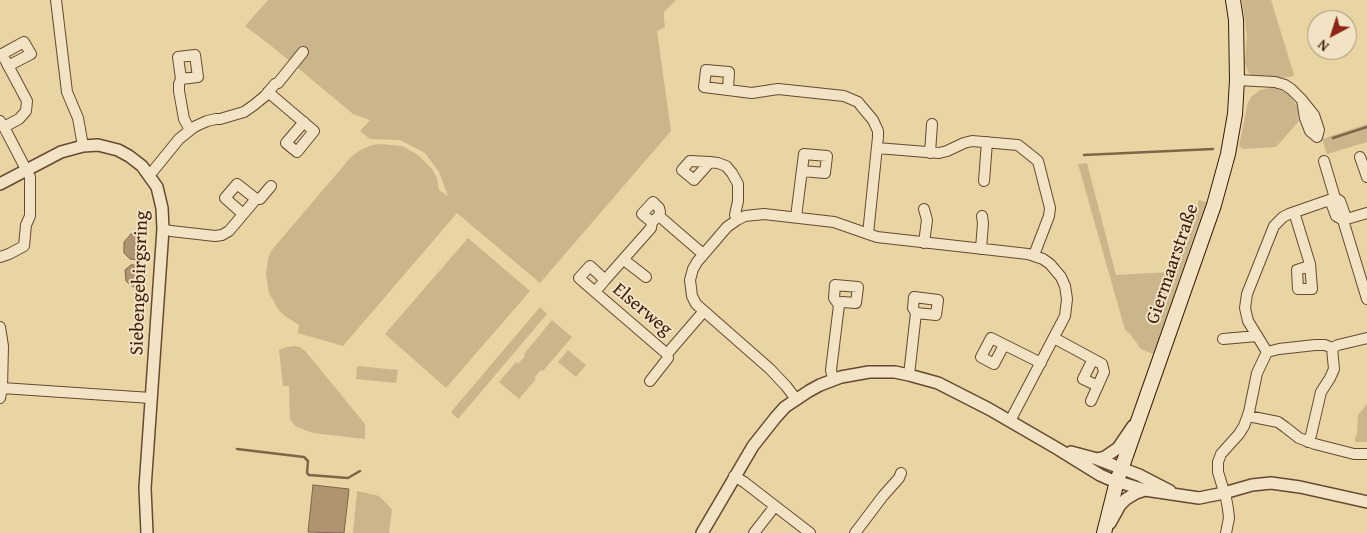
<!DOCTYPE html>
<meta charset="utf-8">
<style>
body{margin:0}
#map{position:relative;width:1367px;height:533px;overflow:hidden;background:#e9d4a4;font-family:"Gentium Book Plus",serif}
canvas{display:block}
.north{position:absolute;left:1307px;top:10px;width:50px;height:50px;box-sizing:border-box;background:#f1e3c4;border:1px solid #a8937a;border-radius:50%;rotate:220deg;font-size:14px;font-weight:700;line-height:20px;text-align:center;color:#3b1b0a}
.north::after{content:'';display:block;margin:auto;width:18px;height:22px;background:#8f2418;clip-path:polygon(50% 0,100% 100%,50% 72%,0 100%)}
</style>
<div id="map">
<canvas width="1367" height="533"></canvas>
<div class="north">N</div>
</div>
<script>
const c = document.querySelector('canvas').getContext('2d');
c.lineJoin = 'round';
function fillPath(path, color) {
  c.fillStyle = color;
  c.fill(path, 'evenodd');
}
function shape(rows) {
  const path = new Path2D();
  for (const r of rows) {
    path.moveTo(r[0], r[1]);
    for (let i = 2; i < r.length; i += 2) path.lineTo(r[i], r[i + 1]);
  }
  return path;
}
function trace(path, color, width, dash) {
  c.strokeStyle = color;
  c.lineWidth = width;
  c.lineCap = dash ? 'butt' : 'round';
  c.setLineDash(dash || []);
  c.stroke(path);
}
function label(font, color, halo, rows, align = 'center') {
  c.font = font + ' "Gentium Book Plus",serif';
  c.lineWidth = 4;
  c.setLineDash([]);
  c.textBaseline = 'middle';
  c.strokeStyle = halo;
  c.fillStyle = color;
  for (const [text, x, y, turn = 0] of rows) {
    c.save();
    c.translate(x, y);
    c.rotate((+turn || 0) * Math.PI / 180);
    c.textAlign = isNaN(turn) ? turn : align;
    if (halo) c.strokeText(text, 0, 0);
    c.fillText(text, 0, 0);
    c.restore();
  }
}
fillPath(shape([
 [268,0,676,0,664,12,664,20,665,27,657,31,671,131,540,283,457,213,343,346,298,333,299,325,285,316,278,309,269,293,266,274,268,259,271,251,351,157,360,150,372,145,381,144,402,146,418,155,432,169,437,178,439,190,448,196,439,172,425,153,400,140,370,139,360,131,370,120,353,114,269,44,245,26],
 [1242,0,1271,0,1294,75,1291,77,1279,78,1252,76,1248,72,1245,63,1247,36],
 [1273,87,1288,94,1297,106,1299,121,1276,147,1243,149,1239,146,1248,102,1252,96,1260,90],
 [1367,124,1367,142,1327,154,1322,139],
 [1087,163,1116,275,1172,272,1199,200,1206,202,1153,354,1141,349,1130,334,1125,330,1078,164],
 [468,238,530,291,446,388,385,334],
 [540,307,547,314,458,419,451,412],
 [552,320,572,337,543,371,541,370,534,378,536,379,519,399,499,382,516,362,518,364,525,356,524,354],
 [294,346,300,347,306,352,365,424,365,439,313,433,295,426,290,419,289,386,283,386,279,350,287,347],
 [568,350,586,365,576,377,558,362],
 [357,366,398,370,396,383,356,379],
 [1367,404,1367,442,1355,442,1355,439,1357,434,1358,415],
 [357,491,379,496,392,509,389,533,353,533]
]), '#cbb58a');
const water = shape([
 [131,234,136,234,143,241,146,249,144,257,137,260,130,259,124,253,124,242,131,234],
 [131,265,136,265,142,269,146,274,145,281,140,287,133,287,126,281,125,270,131,265],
 [313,485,349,489,344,533,308,532,313,485]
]);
fillPath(water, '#ae9570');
trace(water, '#806447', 1);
trace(shape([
 [1333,138,1367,127],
 [1084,155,1213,149],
 [237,449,304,457,308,461,307,473,309,475,348,478,360,471]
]), '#806447', 2.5);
const minor = shape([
 [56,0,67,92,78,118,83,146],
 [181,79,198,77,195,55,178,57,181,79,179,84,179,91,184,119,190,130],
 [1237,80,1275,82,1285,85,1291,89,1302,100,1314,115,1319,130,1317,137,1310,131,1305,118,1302,100],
 [728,90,729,72,706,70,704,87,752,93,778,89,844,96,858,102,862,107,873,120,878,131,878,137,868,234],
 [268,92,314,131,297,152,286,143,304,122],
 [0,121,4,127,30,177,30,216,26,225,24,246,9,254,0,257],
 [4,127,19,119,26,111,27,101,2,54,24,42,31,54,8,66],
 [877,148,939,153,947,151,964,143,972,141,1018,145,1038,161,1050,208,1049,216,1034,255],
 [930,153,932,124],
 [1360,157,1367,177],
 [1324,161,1335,198,1340,201,1345,215,1343,220,1367,299],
 [710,162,694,180,682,170,690,161,710,162,718,163,726,166,732,173,738,184,738,201,735,215,737,220],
 [149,174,153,171,179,139,194,127,207,121,216,119,220,119,244,112,254,105,265,96,275,84,278,83,303,52],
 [984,181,987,142],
 [1335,198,1332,205,1336,216,1343,220],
 [256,199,260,199,271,186],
 [924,209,927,220,924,243],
 [1294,212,1310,264,1312,289,1298,289,1297,270,1306,267,1310,264],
 [659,216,652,222,642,214,653,202,659,208,660,212,659,216,703,254],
 [796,217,804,154,827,156,825,173,802,171],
 [1343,220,1367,213],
 [163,229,171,231,215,236,222,235,229,231,256,199,237,184,225,198,243,214],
 [981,249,983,223,982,216],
 [624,260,646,277],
 [605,280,595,292,579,278,590,266,605,280,651,228,652,222],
 [595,292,667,354],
 [0,327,3,346,2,388,0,398],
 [1054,338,1102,364,1104,372,1091,401],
 [1223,339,1257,336],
 [1004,345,994,364,981,357,991,338,1041,363],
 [1267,352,1248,321,1245,308,1247,294,1274,226,1283,217,1289,214,1335,198],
 [1267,352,1279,349,1315,345,1325,345,1332,348,1338,345,1367,338],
 [1093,359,1083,379,1098,386],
 [909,375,916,313,913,308,914,297,938,300,936,315,916,313],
 [833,379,831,370,839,305,834,298,835,285,858,287,856,303,842,302,839,305],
 [650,381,668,358,667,354,704,311],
 [2,388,151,398],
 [796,399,786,386,770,369,696,304,692,296,690,280,693,269,697,262,727,227,737,220,745,216,764,214,834,222,877,237,1028,254,1043,259,1050,264,1061,277,1065,286,1067,299,1065,316,1010,421],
 [1248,416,1278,422,1285,427,1299,438,1315,444,1354,454,1367,454],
 [1308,442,1311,435,1321,392,1330,378,1334,369,1332,348],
 [734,476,744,482,810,533],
 [754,533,775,506],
 [855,533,883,496,899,478,901,473],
 [1226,533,1229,518,1228,509,1226,498,1218,472,1218,462,1221,454,1239,434,1244,426,1249,412,1257,373,1267,352]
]);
const tertiary = shape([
 [0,184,61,152,83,146,98,145,118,150,129,156,142,166,157,187,162,208,163,229,145,488,147,533],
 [1071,452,1097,459,1139,475,1170,491],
 [1097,459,1105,457,1118,448,1133,426],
 [1110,523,1120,505,1126,499,1136,493,1145,490],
 [702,533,753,446,776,417,785,407,809,391,820,385,841,377,869,372,895,372,909,375,938,383,989,409,1058,449,1100,475,1109,479,1145,490,1199,498,1224,493,1252,485,1271,483,1300,487,1367,502]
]);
const secondary = shape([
 [1104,533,1117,481,1214,205,1228,154,1235,114,1237,80,1236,20,1233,0]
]);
trace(minor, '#664930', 12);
trace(tertiary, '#664930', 14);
trace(secondary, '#3b1b0a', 16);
trace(minor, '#f1e3c4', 10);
trace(tertiary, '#f1e3c4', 11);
trace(secondary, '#f1e3c4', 14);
label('19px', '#3b1b0a', '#f1e3c4', [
 ["Giermaarstraße",1173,264,-71],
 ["Siebengebirgsring",140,283,-88],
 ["Elserweg",642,310,40]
]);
</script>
